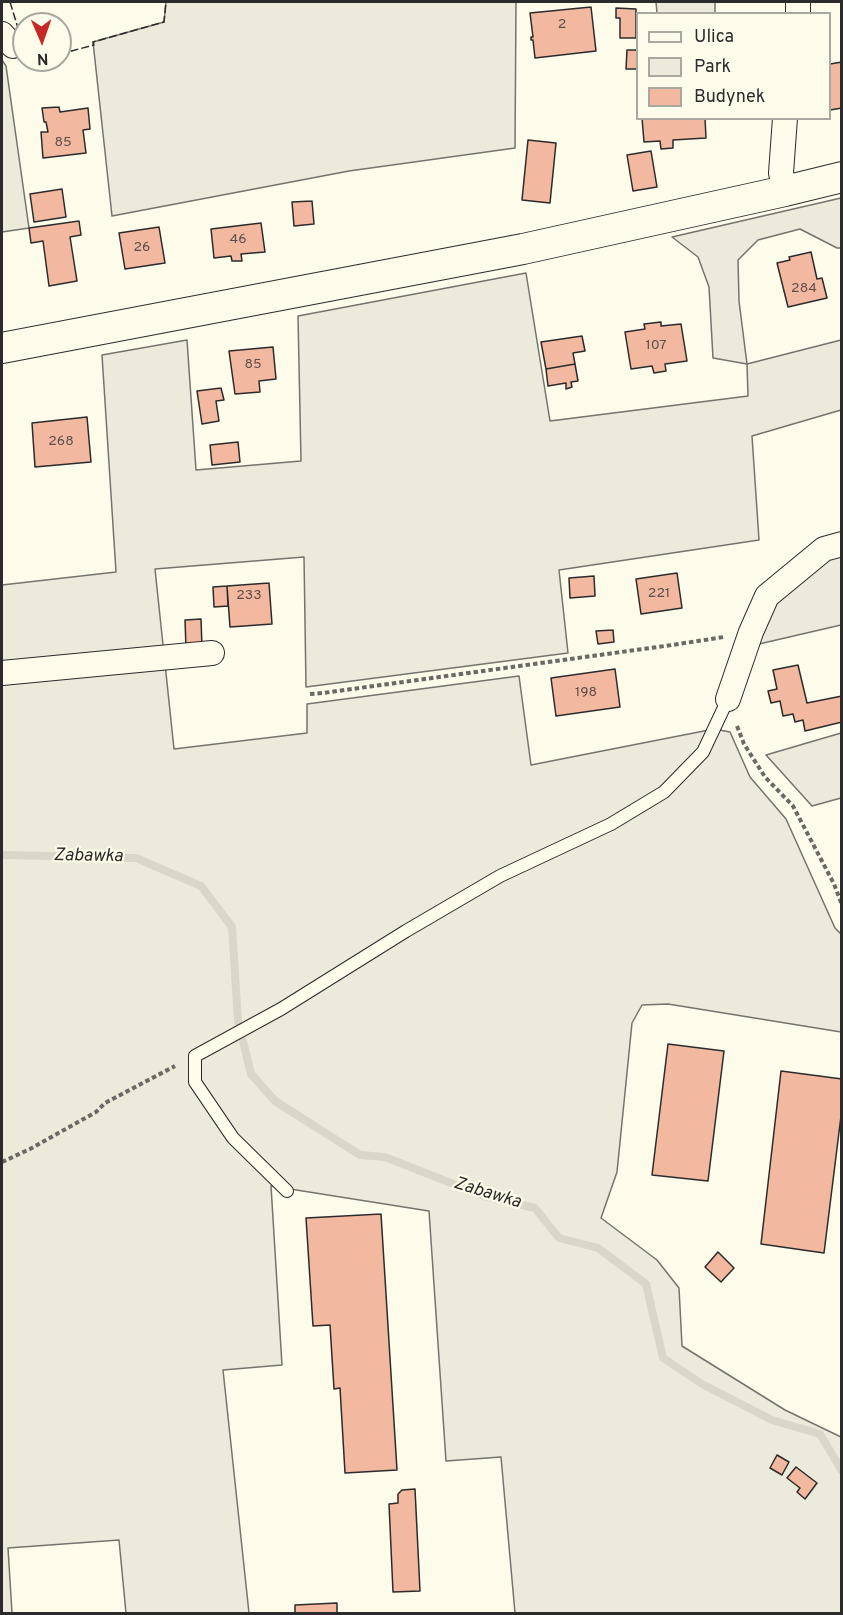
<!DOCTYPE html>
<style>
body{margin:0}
#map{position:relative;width:843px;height:1615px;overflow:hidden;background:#fdfbea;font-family:Overpass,sans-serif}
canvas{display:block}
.frame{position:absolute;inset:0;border:3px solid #2b2b2b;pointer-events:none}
.legend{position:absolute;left:636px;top:12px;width:195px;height:108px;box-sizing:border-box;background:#fdfbea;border:2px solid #a9a89e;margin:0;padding:8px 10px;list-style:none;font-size:18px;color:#2b2b2b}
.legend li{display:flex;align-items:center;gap:12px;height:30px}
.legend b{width:30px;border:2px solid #a9a89e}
.north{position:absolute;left:12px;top:12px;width:60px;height:60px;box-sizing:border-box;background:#fdfbea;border:2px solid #a9a89e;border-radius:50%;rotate:178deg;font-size:16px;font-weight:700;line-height:24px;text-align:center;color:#2b2b2b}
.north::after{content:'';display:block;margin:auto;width:21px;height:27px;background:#c62828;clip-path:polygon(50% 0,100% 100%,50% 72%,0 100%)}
</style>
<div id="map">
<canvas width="843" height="1615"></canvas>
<div class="frame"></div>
<ul class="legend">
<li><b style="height:8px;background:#fdfbea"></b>Ulica</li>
<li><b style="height:16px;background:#ecebdb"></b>Park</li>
<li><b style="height:16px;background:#f2b8a0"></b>Budynek</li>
</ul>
<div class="north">N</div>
</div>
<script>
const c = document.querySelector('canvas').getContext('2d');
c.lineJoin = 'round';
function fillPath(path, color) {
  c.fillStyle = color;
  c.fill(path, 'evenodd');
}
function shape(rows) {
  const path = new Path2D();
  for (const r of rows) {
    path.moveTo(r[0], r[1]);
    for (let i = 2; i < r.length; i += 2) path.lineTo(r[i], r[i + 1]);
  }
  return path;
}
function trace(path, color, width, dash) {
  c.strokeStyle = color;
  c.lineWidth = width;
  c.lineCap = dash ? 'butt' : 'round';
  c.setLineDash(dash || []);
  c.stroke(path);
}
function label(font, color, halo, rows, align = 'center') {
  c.font = font + ' Overpass,sans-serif';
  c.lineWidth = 4.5;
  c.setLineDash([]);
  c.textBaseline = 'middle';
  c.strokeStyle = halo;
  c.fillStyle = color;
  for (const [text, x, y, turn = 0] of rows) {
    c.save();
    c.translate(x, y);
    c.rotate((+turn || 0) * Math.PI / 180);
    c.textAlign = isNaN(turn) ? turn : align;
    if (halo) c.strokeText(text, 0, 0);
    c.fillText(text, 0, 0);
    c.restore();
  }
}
const green = shape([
 [166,2,516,2,515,148,349,171,112,216,93,42,164,22,166,2],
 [656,2,715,2,715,13,657,13,656,2],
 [2,60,6,66,29,228,2,232,2,60],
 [841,198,841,248,837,248,800,229,758,240,738,260,739,301,747,364,841,340,841,410,752,436,759,540,559,570,568,653,306,687,304,557,155,569,174,749,307,733,307,704,519,676,531,765,714,729,730,732,750,777,786,819,835,928,841,934,841,1032,668,1004,642,1005,632,1023,617,1172,601,1218,657,1260,679,1288,682,1346,785,1410,841,1437,841,1613,515,1613,501,1457,446,1461,429,1211,271,1186,282,1365,223,1370,249,1613,126,1613,119,1540,8,1548,12,1613,2,1613,2,585,116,572,102,355,187,340,196,470,301,461,298,316,526,273,550,421,748,396,747,364,713,358,709,287,698,257,672,237,841,198],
 [841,552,841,625,759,644,773,603,803,575,841,552],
 [841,733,841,798,812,806,766,755,841,733]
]);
fillPath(green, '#ecebdb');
trace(green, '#74746e', 1.5);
trace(shape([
 [2,855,136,858,201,886,232,927,238,1022],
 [243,1041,251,1074,275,1101,360,1155,385,1157,484,1196,535,1208,559,1238,598,1248,646,1284,663,1358,702,1384,772,1420,820,1434,842,1471]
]), '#d8d7c9', 8);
const building = shape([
 [591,7,596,51,535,58,533,40,531,40,531,37,533,37,530,13,591,7],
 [616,8,636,9,636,38,620,38,620,18,616,18,616,8],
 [627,50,638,50,638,69,626,69,627,50],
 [842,62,842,108,830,110,830,64,842,62],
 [59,107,60,112,88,108,90,129,83,130,86,153,43,158,41,132,48,132,46,122,44,122,42,108,59,107],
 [642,118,705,118,706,138,673,140,673,148,661,149,660,141,644,142,642,118],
 [528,140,556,143,550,203,522,200,528,140],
 [651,151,657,187,633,191,627,155,651,151],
 [62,189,66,217,34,222,30,194,62,189],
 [312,201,314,224,294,226,292,202,312,201],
 [79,221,81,235,70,237,77,281,49,286,43,241,31,243,29,228,79,221],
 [261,223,265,252,241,254,242,261,232,261,231,256,214,258,211,229,261,223],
 [159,227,165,263,125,269,119,233,159,227],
 [811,252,817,279,822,278,827,298,788,307,777,263,790,260,789,257,811,252],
 [661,322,661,326,681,324,687,361,665,364,666,371,654,373,652,366,631,369,625,332,645,329,644,324,661,322],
 [582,336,585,351,573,353,575,364,546,369,541,342,582,336],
 [273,347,276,379,259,381,260,392,235,394,229,351,273,347],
 [575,364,578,381,571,382,572,387,566,389,566,383,548,386,546,369,575,364],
 [221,388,224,400,216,401,219,421,202,424,197,391,221,388],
 [87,417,91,462,35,467,32,423,87,417],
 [238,442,240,462,212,465,210,445,238,442],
 [677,573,682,608,641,614,636,579,677,573],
 [594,576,595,596,570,598,569,578,594,576],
 [269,583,272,624,230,627,227,586,269,583],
 [227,586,228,606,214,607,213,587,227,586],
 [201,619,202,647,186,648,185,620,201,619],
 [613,630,614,642,598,644,596,631,613,630],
 [798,665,807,703,842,696,842,722,805,731,803,720,795,722,793,714,783,716,780,701,771,703,768,691,777,689,773,670,798,665],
 [615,669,620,707,556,716,551,678,615,669],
 [668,1044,724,1051,708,1181,652,1175,668,1044],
 [781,1071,842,1079,842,1108,824,1253,761,1244,781,1071],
 [381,1214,397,1470,345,1473,340,1388,334,1389,330,1325,313,1326,306,1218,381,1214],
 [718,1252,734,1268,721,1282,705,1267,718,1252],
 [777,1455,789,1462,782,1475,770,1468,777,1455],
 [796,1467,817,1483,805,1499,797,1492,800,1488,787,1478,796,1467],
 [415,1489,420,1591,393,1592,389,1504,398,1503,398,1494,402,1490,415,1489],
 [337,1603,337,1614,295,1614,295,1605,337,1603]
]);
fillPath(building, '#f2b8a0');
trace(building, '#2b2b2b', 1.5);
const service = shape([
 [287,1191,233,1138,195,1082,195,1056,281,1009,406,931,500,876,611,824,664,792,703,752,728,699]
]);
const minor = shape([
 [798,14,798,2],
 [2,34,13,46],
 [785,191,781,173,785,118],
 [2,673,212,653],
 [728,699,751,632,767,596,824,549,842,544]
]);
const tertiary = shape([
 [2,348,523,249,785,191,842,177]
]);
trace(service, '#2b2b2b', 14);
trace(minor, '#2b2b2b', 26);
trace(tertiary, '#2b2b2b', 32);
trace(shape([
 [310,694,323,693,672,645,724,637],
 [737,726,744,744,765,777,793,806,834,884,842,905],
 [2,1162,30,1149,96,1112,105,1103,175,1066]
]), '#6a6964', 4, [4.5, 3]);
trace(service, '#fdfbea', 12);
trace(minor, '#fdfbea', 24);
trace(tertiary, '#fdfbea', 30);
trace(shape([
 [10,2,18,28,24,27],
 [60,54,94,45,93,42,164,22,166,2]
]), '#2b2b2b', 1.5, [8, 3]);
label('14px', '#5d4e48', null, [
 ["2",562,25],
 ["85",63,143],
 ["46",238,240],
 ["26",142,248],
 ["284",804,289],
 ["107",656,346],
 ["85",253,365],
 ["268",61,442],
 ["221",659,594],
 ["233",249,596],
 ["198",586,693]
]);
label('italic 18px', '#2b2b2b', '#fdfbea', [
 ["Zabawka",88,857,1],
 ["Zabawka",487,1194,17]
]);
</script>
